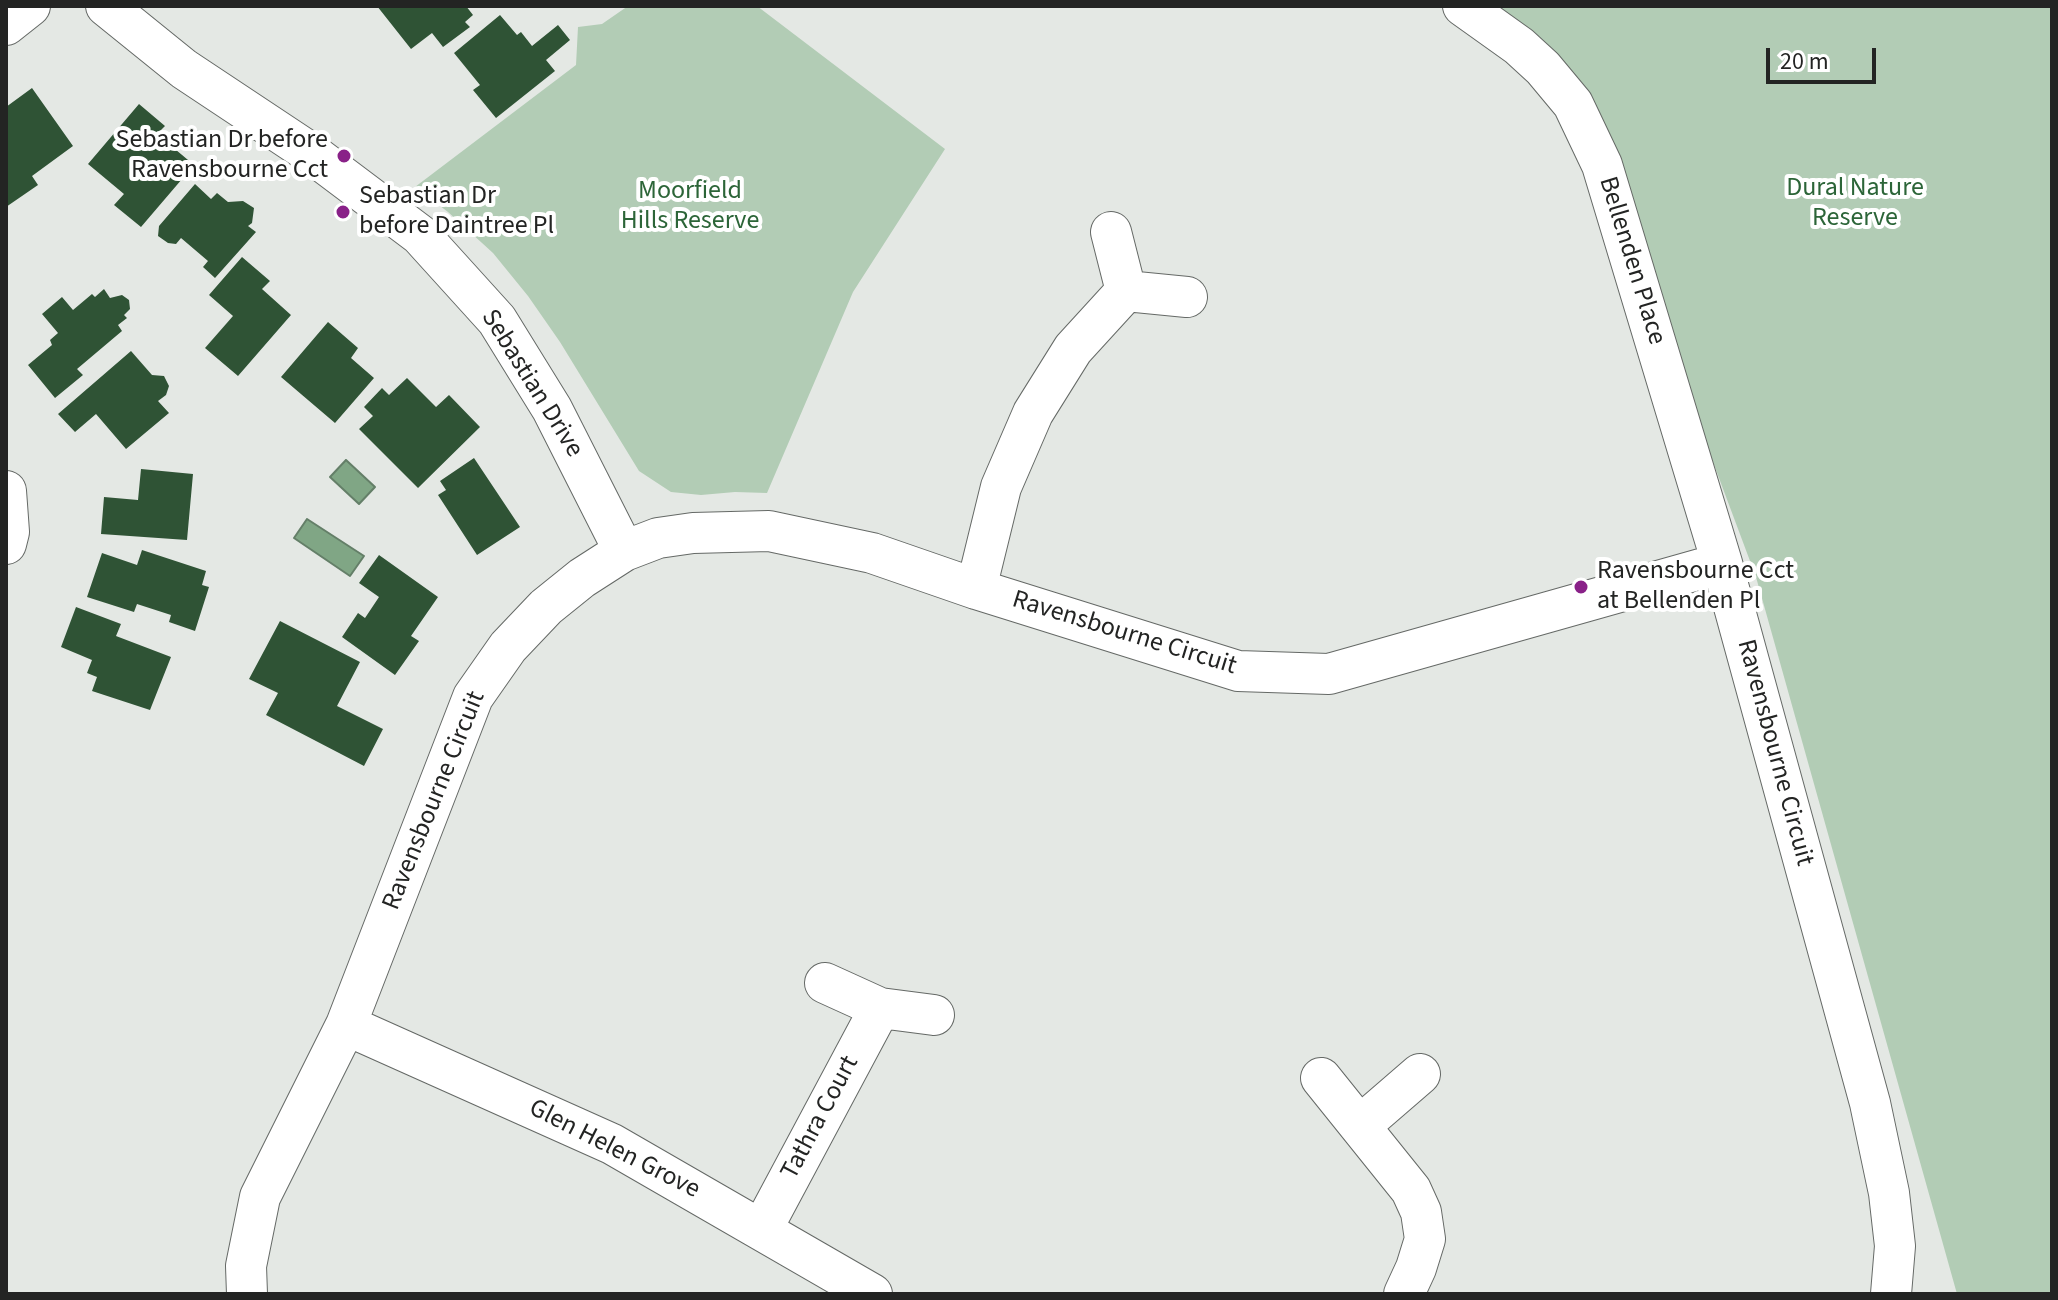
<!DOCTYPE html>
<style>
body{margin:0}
#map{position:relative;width:2058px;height:1300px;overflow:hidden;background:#e4e8e4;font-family:"Source Sans 3",sans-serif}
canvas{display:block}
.frame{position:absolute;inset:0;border:8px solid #232423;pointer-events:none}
.scale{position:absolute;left:1766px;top:48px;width:110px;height:36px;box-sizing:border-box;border:4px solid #232423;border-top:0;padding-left:10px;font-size:24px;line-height:28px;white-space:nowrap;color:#232423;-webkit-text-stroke:6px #fff;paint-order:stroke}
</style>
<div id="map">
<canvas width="2058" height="1300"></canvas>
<div class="frame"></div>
<div class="scale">20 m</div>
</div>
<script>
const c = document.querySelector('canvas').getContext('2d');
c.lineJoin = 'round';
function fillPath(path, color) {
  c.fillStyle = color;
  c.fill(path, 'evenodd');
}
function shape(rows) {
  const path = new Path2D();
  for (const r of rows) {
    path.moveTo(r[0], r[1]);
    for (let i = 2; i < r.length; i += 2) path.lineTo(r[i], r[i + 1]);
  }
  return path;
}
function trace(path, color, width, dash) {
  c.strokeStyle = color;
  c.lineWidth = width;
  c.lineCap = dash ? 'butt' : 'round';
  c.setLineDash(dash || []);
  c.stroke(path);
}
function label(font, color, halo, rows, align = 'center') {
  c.font = font + ' "Source Sans 3",sans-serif';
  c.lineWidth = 8;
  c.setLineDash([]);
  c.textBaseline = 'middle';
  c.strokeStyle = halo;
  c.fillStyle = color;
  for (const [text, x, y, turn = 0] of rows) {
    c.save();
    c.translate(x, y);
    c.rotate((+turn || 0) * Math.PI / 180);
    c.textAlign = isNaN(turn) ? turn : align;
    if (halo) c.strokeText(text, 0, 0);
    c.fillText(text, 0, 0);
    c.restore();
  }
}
fillPath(shape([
 [628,6,757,6,945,149,853,292,767,493,735,492,701,495,671,492,639,471,560,342,528,296,493,253,448,212,415,187,576,65,578,27,602,24],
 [1463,6,2052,6,2052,1294,1957,1294,1756,577,1602,165]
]), '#b2ccb5');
const water = shape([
 [346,460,375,487,359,504,330,477,346,460],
 [307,519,364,556,350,576,294,538,307,519]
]);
fillPath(water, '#80a685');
trace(water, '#647f68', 2);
fillPath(shape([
 [377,6,466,6,473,15,465,22,470,27,443,47,432,33,411,49],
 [500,15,517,35,521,32,532,46,558,25,570,40,546,60,555,71,496,118,473,90,480,85,454,53],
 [32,88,73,146,32,176,38,185,6,207,6,107],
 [139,104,165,126,157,134,194,165,141,227,114,205,124,194,88,164],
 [195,184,211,199,217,193,228,202,243,201,254,208,252,223,248,226,256,232,215,278,203,267,208,261,181,238,176,244,168,243,158,236,159,226],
 [242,257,270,281,262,289,291,315,238,376,205,348,233,316,209,295],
 [104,289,110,298,122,295,129,300,130,309,124,315,127,318,118,325,122,331,77,369,83,375,55,398,28,365,52,345,50,340,58,333,42,314,62,297,73,310,92,294,95,297],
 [328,322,358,348,351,358,374,378,335,423,281,377],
 [131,351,152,375,164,376,169,386,166,395,158,401,169,413,126,449,96,414,75,432,58,414],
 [407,378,436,407,449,395,480,427,418,488,359,429,373,416,364,407,382,388,389,395],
 [474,458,520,527,477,555,438,495,446,490,440,481],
 [141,469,193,474,187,540,101,534,104,497,138,500],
 [142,550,206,571,202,585,209,587,195,631,169,622,171,615,137,604,134,612,87,597,102,553,137,565],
 [379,555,438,597,411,636,419,641,395,675,342,637,358,613,365,618,379,597,359,583],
 [76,607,121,624,116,636,171,657,150,710,92,691,97,677,87,673,92,660,61,647],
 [280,621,360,662,337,706,383,729,364,766,266,715,278,693,249,679]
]), '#2f5335');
const minor = shape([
 [106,6,184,69,315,156,420,235,497,320,552,409,624,551],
 [1463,6,1519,46,1543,68,1573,104,1602,165,1722,563],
 [6,25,30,6],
 [1111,232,1126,291],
 [6,491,9,532,6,544],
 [976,589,1001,487,1033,413,1073,349,1126,291,1187,297],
 [825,983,880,1008,934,1015],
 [346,1025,612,1144,872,1294],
 [1321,1078,1411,1190,1421,1212,1425,1239,1416,1268,1404,1294],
 [1361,1125,1420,1074],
 [762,1229,880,1008],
 [247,1294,246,1266,260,1197,346,1025,473,697,508,647,546,607,582,578,624,551,658,538,693,533,769,531,872,553,976,589,1238,671,1329,674,1722,563,1870,1103,1889,1193,1895,1246,1891,1294]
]);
trace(minor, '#656966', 42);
trace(minor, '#fff', 40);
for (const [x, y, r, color] of [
 [344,156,8,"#892188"],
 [343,212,8,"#892188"],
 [1581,587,8,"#892188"]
]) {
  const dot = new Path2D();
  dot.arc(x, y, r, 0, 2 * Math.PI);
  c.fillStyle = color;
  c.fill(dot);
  trace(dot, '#fff', 3);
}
label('26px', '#232423', '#fff', [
 ["Sebastian Dr before",328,141,"right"],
 ["Ravensbourne Cct",328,171,"right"],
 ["Sebastian Dr",359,197],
 ["before Daintree Pl",359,227],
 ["Ravensbourne Cct",1597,572],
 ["at Bellenden Pl",1597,602]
], 'left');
label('26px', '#2c6538', '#fff', [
 ["Dural Nature",1855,189],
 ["Reserve",1855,219],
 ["Moorfield",690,192],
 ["Hills Reserve",690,222]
]);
label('26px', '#232423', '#fff', [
 ["Bellenden Place",1631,261,73],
 ["Sebastian Drive",531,384,58],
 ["Ravensbourne Circuit",1124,634,17],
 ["Ravensbourne Circuit",1774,753,75],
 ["Ravensbourne Circuit",435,801,-68],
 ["Tathra Court",821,1118,-62],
 ["Glen Helen Grove",614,1150,27]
]);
</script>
